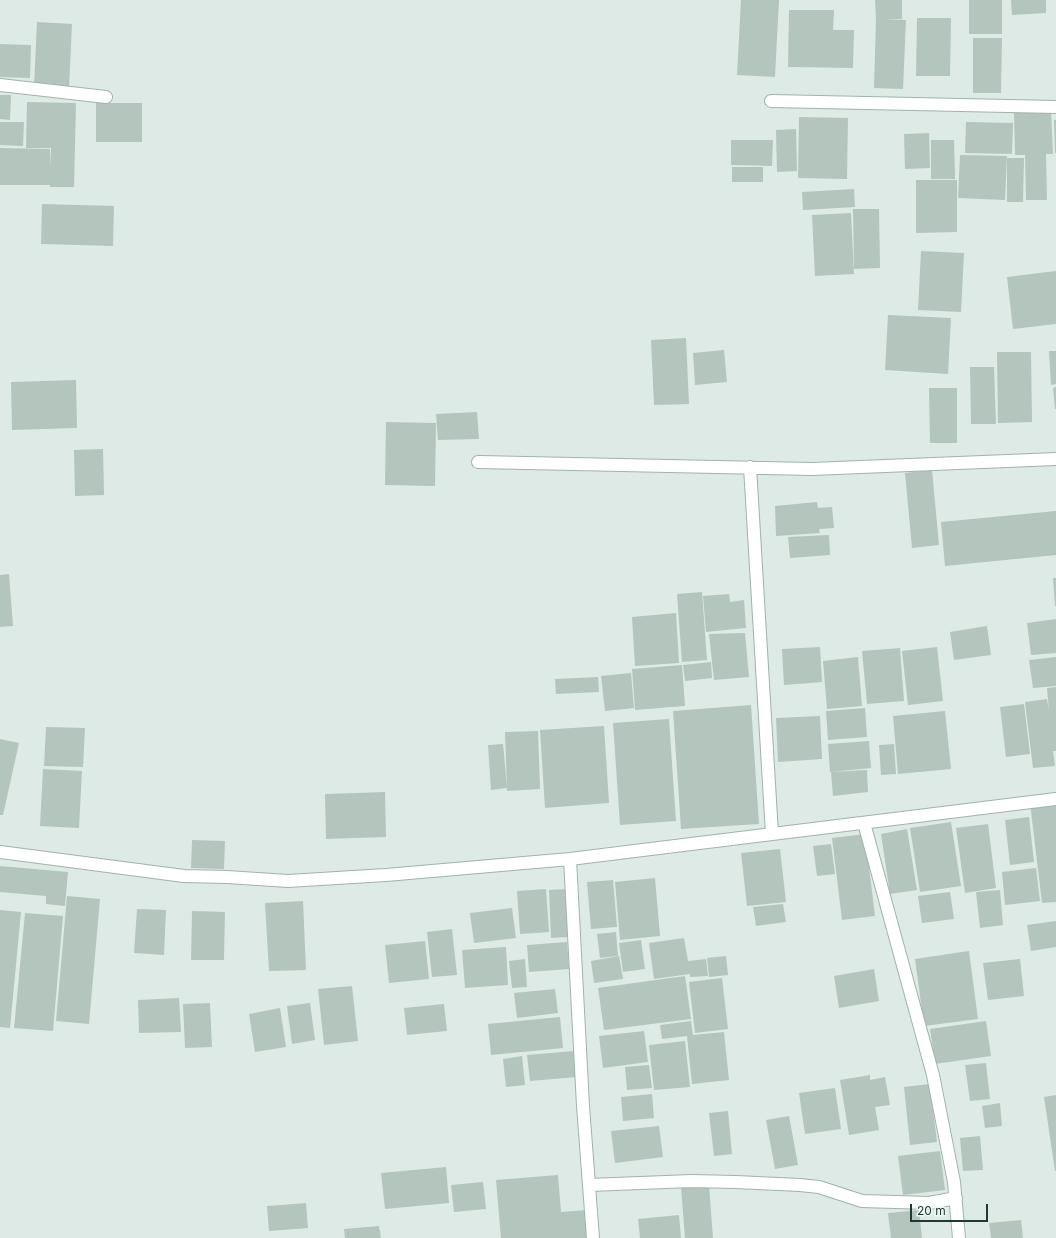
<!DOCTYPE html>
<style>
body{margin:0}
#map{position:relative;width:1056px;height:1238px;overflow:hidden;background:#deeae5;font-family:Inter,sans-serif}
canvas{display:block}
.scale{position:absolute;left:910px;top:1204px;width:78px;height:18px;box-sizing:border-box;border:2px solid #203a33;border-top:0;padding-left:5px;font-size:12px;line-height:14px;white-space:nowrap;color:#203a33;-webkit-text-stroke:3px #eff7f3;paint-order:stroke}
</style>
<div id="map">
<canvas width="1056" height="1238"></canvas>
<div class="scale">20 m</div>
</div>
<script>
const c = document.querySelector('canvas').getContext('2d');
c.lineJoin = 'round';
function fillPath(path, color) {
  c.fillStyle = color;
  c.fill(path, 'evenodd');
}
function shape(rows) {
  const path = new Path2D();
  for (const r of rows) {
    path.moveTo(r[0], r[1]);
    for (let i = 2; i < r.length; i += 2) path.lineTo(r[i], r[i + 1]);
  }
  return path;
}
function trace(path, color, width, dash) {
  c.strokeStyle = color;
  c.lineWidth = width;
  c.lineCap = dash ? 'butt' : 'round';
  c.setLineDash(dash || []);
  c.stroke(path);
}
fillPath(shape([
 [741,0,779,0,775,77,737,75],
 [875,0,902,0,902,19,884,19,906,20,903,89,874,88,876,19],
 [969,0,1002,0,1002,34,969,34],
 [1011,0,1046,0,1046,13,1012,15],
 [789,10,834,10,833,30,854,30,853,68,788,67],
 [917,18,951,18,950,76,916,76],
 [37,22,72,24,69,88,34,86],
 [973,38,1002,38,1001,93,973,93],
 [0,44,31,45,30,78,0,77],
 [0,95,11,95,10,120,0,119],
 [27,102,76,103,74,187,50,187,50,185,0,185,0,148,50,149,51,167,51,148,26,148],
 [96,103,142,103,142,142,96,142],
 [1051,111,1053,154,1046,154,1047,200,1026,200,1025,155,1015,155,1014,112],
 [799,117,848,118,847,179,798,178],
 [1054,120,1056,120,1056,153,1055,153],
 [0,122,24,122,23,146,0,145],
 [966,122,1013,123,1012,154,965,153],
 [796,129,797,171,777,172,776,130],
 [929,133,930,168,905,169,904,134],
 [731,140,773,140,772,166,731,165],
 [931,140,954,140,955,179,931,179],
 [960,155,1007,156,1005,200,958,198],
 [1007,158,1024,158,1023,202,1007,202],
 [732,167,763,167,763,182,732,182],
 [916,180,957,180,957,232,916,233],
 [854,189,855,207,803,210,802,192],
 [42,204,114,206,113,246,41,244],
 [853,209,879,209,880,268,854,269],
 [851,213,854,274,815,276,812,215],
 [921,251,964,253,961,312,918,310],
 [1056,271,1056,324,1013,329,1007,277],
 [888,315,951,318,948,374,885,370],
 [686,338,689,404,654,405,651,340],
 [724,350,727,382,695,385,693,353],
 [1049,351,1056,351,1056,384,1051,385],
 [997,352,1031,352,1032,422,998,423],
 [970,367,994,367,996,424,971,424],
 [76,380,77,428,12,430,11,382],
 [1056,387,1056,409,1055,409,1053,388],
 [929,388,957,388,957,443,930,443],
 [477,412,479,439,438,440,436,414],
 [386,422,436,423,435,486,385,485],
 [103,449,104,495,75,496,74,450],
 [932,470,939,545,912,548,905,473],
 [817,502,818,508,832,507,834,528,819,529,820,533,776,536,775,506],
 [1056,511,1056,555,945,566,941,522],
 [829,535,830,555,790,558,788,537],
 [9,574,13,626,0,627,0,575],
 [1053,578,1056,578,1056,606,1055,606],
 [702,592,707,660,682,662,677,594],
 [729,594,730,602,744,600,746,628,706,632,703,596],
 [676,613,679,663,635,666,632,617],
 [1056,619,1056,653,1031,655,1027,623],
 [987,626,991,655,954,660,950,632],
 [745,633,749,677,714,680,709,634],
 [820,647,822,682,784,685,782,649],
 [937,647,943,701,908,705,902,651],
 [900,648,904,701,867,704,862,651],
 [858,657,862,706,827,709,823,661],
 [1056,657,1056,686,1033,688,1029,660],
 [711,662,712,678,685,681,683,665],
 [682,665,685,706,635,710,632,669],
 [631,673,634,708,605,711,601,676],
 [598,677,599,692,556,694,555,679],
 [1056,687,1056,751,1053,751,1055,766,1033,768,1025,702,1047,699,1049,711,1047,688],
 [1024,704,1030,754,1006,757,1000,707],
 [751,705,759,824,681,829,673,711],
 [865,708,867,737,828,740,826,711],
 [945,711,951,769,898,774,893,716],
 [820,716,822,759,778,762,776,718],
 [669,719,676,821,620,825,613,723],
 [604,726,609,803,545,808,540,730],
 [46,727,85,728,83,767,44,766],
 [538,731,540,789,507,791,507,788,491,790,488,745,503,744,507,787,505,732],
 [0,739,19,743,3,815,0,815],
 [869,741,871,768,830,772,828,744],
 [894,744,896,774,881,775,879,745],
 [43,769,82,771,79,828,40,826],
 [867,770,868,792,833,796,831,772],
 [385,792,386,837,326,839,325,794],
 [1056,800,1056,902,1042,903,1030,803],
 [1029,817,1034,862,1010,865,1005,820],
 [951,822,961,886,920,892,910,828],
 [988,824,996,888,965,893,956,828],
 [907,829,917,890,890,894,881,834],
 [865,834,875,916,842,920,832,838],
 [192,840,225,841,224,869,191,868],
 [831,844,835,874,817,876,813,846],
 [780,849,786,902,747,906,741,853],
 [0,866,68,872,65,906,46,904,46,896,0,892],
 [1036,868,1040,901,1005,905,1002,872],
 [655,878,660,936,620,940,615,882],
 [613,880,617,927,591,929,587,882],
 [546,889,549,932,520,934,517,891],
 [566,889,569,937,551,938,549,890],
 [1000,890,1003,925,980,928,976,892],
 [950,892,954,919,922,923,918,896],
 [67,896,100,899,89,1024,56,1021],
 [303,901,306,970,269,971,265,903],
 [783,904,786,922,756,926,753,907],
 [512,908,516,938,474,943,470,913],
 [137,909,166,910,164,955,134,953],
 [0,910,21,912,10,1028,0,1027],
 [192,911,225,912,224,960,191,960],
 [25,913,63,916,53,1031,14,1028],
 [1056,921,1056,947,1031,951,1027,925],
 [452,929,457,975,432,977,427,932],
 [616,932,618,956,600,958,597,934],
 [684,938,688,961,706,959,708,976,690,977,690,974,654,979,649,943],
 [641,940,645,969,623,972,619,943],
 [425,941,429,979,389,983,385,945],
 [567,942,569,969,529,972,527,945],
 [506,947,508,985,465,988,462,950],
 [969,951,978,1019,924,1026,915,959],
 [619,956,623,979,594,983,591,961],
 [726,956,728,975,709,977,707,958],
 [525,959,527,987,512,988,509,961],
 [1020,959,1024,996,988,1000,983,963],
 [874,969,879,1001,839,1008,834,976],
 [685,976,691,1019,604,1030,598,988],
 [722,978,728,1029,695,1033,689,982],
 [352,986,358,1041,324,1045,318,989],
 [555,989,558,1013,517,1018,514,993],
 [179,998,181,1032,139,1033,138,1000],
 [210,1003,212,1047,185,1048,183,1004],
 [310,1003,315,1040,292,1044,287,1006],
 [444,1004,447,1031,407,1035,404,1008],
 [280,1008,286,1047,255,1052,249,1014],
 [560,1017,563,1048,491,1055,488,1024],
 [691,1021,693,1035,724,1032,729,1080,692,1084,687,1036,662,1039,660,1025],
 [986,1021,991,1056,935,1064,930,1029],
 [644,1031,648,1062,603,1068,599,1036],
 [685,1041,690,1087,654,1090,649,1045],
 [574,1051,577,1077,530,1081,527,1055],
 [522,1056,525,1085,506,1087,503,1059],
 [986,1063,990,1099,970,1101,965,1065],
 [649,1065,652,1088,627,1090,625,1067],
 [870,1075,870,1080,885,1077,890,1105,875,1107,879,1130,849,1135,840,1080],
 [930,1084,937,1142,910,1145,904,1087],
 [835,1088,841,1129,805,1134,799,1093],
 [652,1094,654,1118,623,1121,621,1097],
 [1056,1095,1056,1171,1055,1171,1044,1097],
 [1000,1103,1002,1126,985,1128,982,1106],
 [728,1111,732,1154,714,1156,709,1113],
 [789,1116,798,1165,775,1169,766,1120],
 [659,1126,663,1157,615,1163,611,1131],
 [980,1136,983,1170,963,1171,960,1138],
 [940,1151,945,1190,903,1195,898,1156],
 [446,1167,449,1203,385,1209,381,1173],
 [558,1175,561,1212,587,1210,589,1238,501,1238,496,1180],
 [483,1182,486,1209,454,1212,451,1185],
 [709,1185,713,1238,685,1238,681,1187],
 [306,1203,308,1228,269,1231,267,1206],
 [919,1210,922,1238,891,1238,888,1213],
 [679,1215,681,1238,640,1238,638,1219],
 [1021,1220,1023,1238,991,1238,989,1223],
 [379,1226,381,1238,345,1238,344,1229]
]), '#b4c5be');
const street = shape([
 [0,85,106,97],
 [771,101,1056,107],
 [478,462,812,469,1056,459],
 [750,467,772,834],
 [864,823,933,1075,954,1182,959,1238],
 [0,852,184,876,227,877,288,881,386,875,570,859,1056,799],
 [570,859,583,1106,593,1238],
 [589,1185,692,1181,735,1182,800,1185,819,1187,862,1201,929,1203,956,1198]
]);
trace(street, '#a1b2ac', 14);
trace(street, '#fff', 12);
</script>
